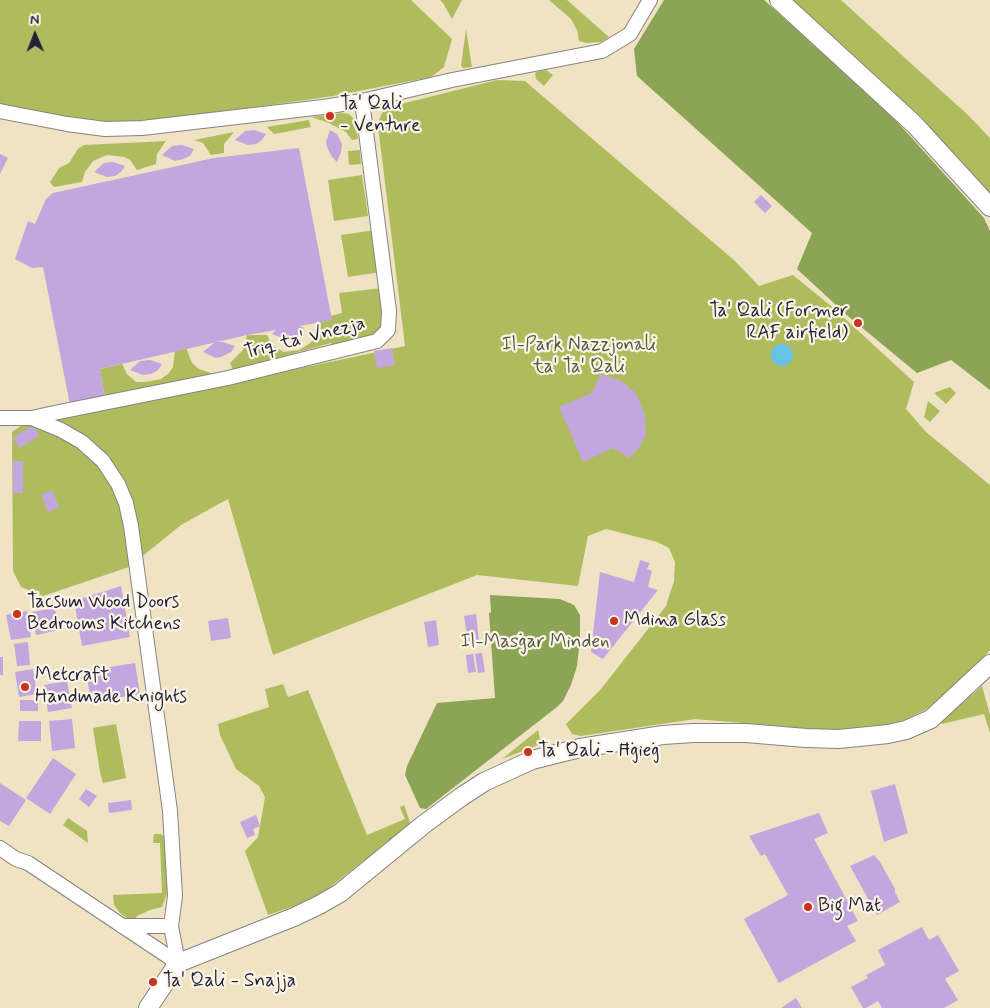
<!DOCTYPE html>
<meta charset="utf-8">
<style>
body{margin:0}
#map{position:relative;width:990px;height:1008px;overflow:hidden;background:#efe3c4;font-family:Mynerve,sans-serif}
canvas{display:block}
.north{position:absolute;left:10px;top:10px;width:50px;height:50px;-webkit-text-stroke:4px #fcf5e5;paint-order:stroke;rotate:359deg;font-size:14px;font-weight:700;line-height:20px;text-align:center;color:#22223b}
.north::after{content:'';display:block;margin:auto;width:18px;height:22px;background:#22223b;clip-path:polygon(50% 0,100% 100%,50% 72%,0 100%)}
</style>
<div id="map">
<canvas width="990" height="1008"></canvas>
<div class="north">N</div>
</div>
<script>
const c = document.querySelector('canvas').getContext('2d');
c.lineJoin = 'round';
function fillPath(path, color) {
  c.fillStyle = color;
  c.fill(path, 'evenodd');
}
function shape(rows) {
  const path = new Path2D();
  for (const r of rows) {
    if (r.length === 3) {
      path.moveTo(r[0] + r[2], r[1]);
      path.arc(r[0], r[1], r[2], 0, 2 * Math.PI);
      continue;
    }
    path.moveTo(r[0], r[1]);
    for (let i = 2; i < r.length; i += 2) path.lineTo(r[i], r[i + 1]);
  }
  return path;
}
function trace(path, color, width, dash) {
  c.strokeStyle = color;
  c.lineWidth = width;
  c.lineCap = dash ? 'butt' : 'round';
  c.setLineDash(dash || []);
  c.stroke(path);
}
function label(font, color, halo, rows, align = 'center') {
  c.font = font + ' Mynerve,sans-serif';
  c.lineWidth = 4.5;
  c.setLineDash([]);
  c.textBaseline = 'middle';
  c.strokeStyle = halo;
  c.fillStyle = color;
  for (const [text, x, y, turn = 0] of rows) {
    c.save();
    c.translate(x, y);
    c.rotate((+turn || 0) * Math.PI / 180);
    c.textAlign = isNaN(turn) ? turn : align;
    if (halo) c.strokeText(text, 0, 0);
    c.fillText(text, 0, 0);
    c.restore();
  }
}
fillPath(shape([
 [0,0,411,0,452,39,444,67,431,77,333,96,144,123,115,124,78,121,0,106],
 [440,0,462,0,452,19,443,3],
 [549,0,567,0,609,37,601,42,586,43,579,41,577,30,571,19],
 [787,0,841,0,968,115,990,138,990,193],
 [466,29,472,67,463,68,461,66],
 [546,70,553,75,544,86,536,79,535,74,536,72],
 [497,80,525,81,735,261,759,286,793,275,831,306,914,382,906,409,926,432,990,485,990,650,966,677,927,709,904,720,887,725,838,731,695,719,581,736,572,734,566,724,601,689,666,606,674,581,675,562,669,548,657,542,606,529,588,536,578,586,477,575,273,655,228,499,181,525,129,567,43,596,21,587,13,571,12,432,32,418,76,416,405,346,378,126,379,120,382,113,389,107],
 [342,113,349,114,354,119,358,139,352,140,346,132,329,123,311,117],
 [309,120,311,127,280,133,274,134,267,127],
 [234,132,224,144,224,153,211,155,203,143,194,140],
 [166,141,157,154,156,164,137,170,130,160,124,157,107,155,93,161,85,172,82,182,54,187,50,182,59,168,69,163,78,149,84,145],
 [360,150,361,164,349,165,348,151],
 [362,175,368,216,334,221,328,180],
 [375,230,381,272,348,277,341,235],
 [382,288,383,326,377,335,332,347,331,343,233,370,230,363,243,350,247,335,267,335,272,345,284,352,299,350,309,344,313,340,317,329,318,324,326,317,342,313,339,293],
 [186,348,192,363,199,369,213,374,105,398,100,369,122,364,127,374,136,382,145,382,161,379,169,373,173,367,175,351],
 [950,387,956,393,946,404,934,393],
 [928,401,940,411,930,422,924,417],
 [283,684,288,697,308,690,367,835,405,819,400,807,404,805,410,822,407,827,325,891,303,903,268,915,245,851,258,837,265,797,259,786,236,769,220,735,218,724,269,707,265,689],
 [982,686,990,715,990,733,984,714,942,724,941,722],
 [116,724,126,778,103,783,100,772,93,728],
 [538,730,541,744,502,759],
 [68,818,87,831,88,843,63,825],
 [154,834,161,834,167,839,167,893,162,907,150,910,137,916,133,923,120,913,114,905,113,895,162,893,160,843,153,843]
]), '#afbc5e');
fillPath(shape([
 [664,0,764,0,891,115,984,218,990,231,990,390,951,360,917,373,849,317,797,269,812,233,637,76,634,49],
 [490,595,560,599,574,605,580,615,580,639,577,666,571,685,563,701,557,707,426,809,420,808,405,775,407,766,437,703,495,698,489,613,491,612]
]), '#8ba455');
fillPath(shape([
 [782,355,11]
]), '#69c2e6');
fillPath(shape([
 [254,130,266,134,262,140,256,144,248,145,235,140,245,131],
 [330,130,337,134,342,144,341,152,337,162,332,157,327,147,326,142],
 [182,145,194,149,190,156,183,159,175,161,162,155,172,146],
 [299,148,332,320,300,326,304,328,300,334,290,339,285,339,272,334,276,330,247,335,100,369,105,398,70,405,43,267,32,268,15,259,28,221,35,224,46,199,53,193,214,158],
 [0,154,8,158,0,174],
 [113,162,125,166,121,172,115,176,107,177,94,172,104,163],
 [761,195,772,206,765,213,754,202],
 [215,342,223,342,235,346,231,352,221,357,216,358,203,352],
 [392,348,395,365,377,368,374,351],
 [150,360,162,364,158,370,151,374,143,375,130,370,140,361],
 [601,374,621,381,636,393,645,415,646,434,639,448,629,458,613,448,583,462,559,407,592,393],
 [33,425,39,436,20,448,13,438],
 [13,461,23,461,23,493,13,493],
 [52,490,59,507,48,512,41,495],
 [640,560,650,563,647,569,652,571,648,587,658,590,603,659,591,652,600,572,634,582],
 [121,586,130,637,82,646,74,601],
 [55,608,59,630,36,635,32,612],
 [27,611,31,637,11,640,6,615],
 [476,614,479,640,468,641,464,616],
 [228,618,231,638,211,641,208,621],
 [436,620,439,645,428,647,424,622],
 [28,642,30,665,17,666,14,644],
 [482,653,485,672,478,673,475,654],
 [473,654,476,672,468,673,466,655],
 [0,657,3,657,3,675,0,675],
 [135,663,140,694,91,702,86,671],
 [33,669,37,694,19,697,15,672],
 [67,681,72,708,48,712,44,685],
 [20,700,38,700,38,711,20,711],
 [72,719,75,748,52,751,49,721],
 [19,721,41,721,41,741,18,741],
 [53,758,76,774,50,814,26,798],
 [0,783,26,800,9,826,0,821],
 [895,784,908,833,884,842,871,791],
 [86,789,97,796,89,807,79,799],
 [131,800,132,810,109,813,108,803],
 [819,813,828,833,814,839,858,921,847,926,856,941,779,983,744,919,788,895,765,854,761,856,749,836],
 [256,815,260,826,253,829,255,835,247,838,240,822],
 [874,855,880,862,895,889,895,892,900,902,877,915,850,866],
 [922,927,929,940,938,935,959,971,945,979,958,1000,944,1008,882,1008,878,1001,866,1008,863,1008,851,987,868,978,866,975,885,965,878,950],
 [796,998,802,1008,781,1008]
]), '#c2a6dd');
const minor = shape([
 [0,111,67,124,105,129,142,128,323,107,362,101,452,80,602,51,630,34,650,0],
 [0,418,32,418,54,413,228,378,377,341,388,330,389,311,362,101],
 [32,418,61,430,82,442,103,461,118,484,126,503,131,526,170,811,175,896,171,926,178,963],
 [0,848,16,859,28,863,178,963],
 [122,926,171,926]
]);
const major = shape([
 [779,0,915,125,990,207],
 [148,1008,178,963,294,917,319,905,340,893,423,825,461,797,484,782,532,760,580,748,663,735,693,733,746,733,806,738,839,739,888,734,906,730,931,719,990,664]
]);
trace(minor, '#888280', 16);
trace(major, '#888280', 20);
trace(minor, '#fff', 14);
trace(major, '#fff', 18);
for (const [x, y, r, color] of [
 [330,116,5,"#c8321e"],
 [858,323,5,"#c8321e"],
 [17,614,5,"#c8321e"],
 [614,621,5,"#c8321e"],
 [25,687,5,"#c8321e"],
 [528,752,5,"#c8321e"],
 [808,907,5,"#c8321e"],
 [153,982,5,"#c8321e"]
]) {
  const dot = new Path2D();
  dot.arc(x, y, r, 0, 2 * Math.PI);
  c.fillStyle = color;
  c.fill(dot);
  trace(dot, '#fcf5e5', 2);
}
label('19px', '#22223b', '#fcf5e5', [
 ["Ta' Qali",340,105],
 ["- Venture",340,127],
 ["Ta' Qali (Former",848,312,"right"],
 ["RAF airfield)",848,334,"right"],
 ["Tacsum Wood Doors",27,603],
 ["Bedrooms Kitchens",27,625],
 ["Mdina Glass",624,621],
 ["Metcraft",35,676],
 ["Handmade Knights",35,698],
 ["Ta' Qali - Ħġieġ",538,752],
 ["Big Mat",818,907],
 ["Ta' Qali - Snajja",163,982]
], 'left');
label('19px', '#22223b', '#fcf5e5', [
 ["Triq ta' Vnezja",305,339,-14]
]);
label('19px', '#535847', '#fcf5e5', [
 ["Il-Park Nazzjonali",579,346],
 ["ta' Ta' Qali",579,368],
 ["Il-Masġar Minden",535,643]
]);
</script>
